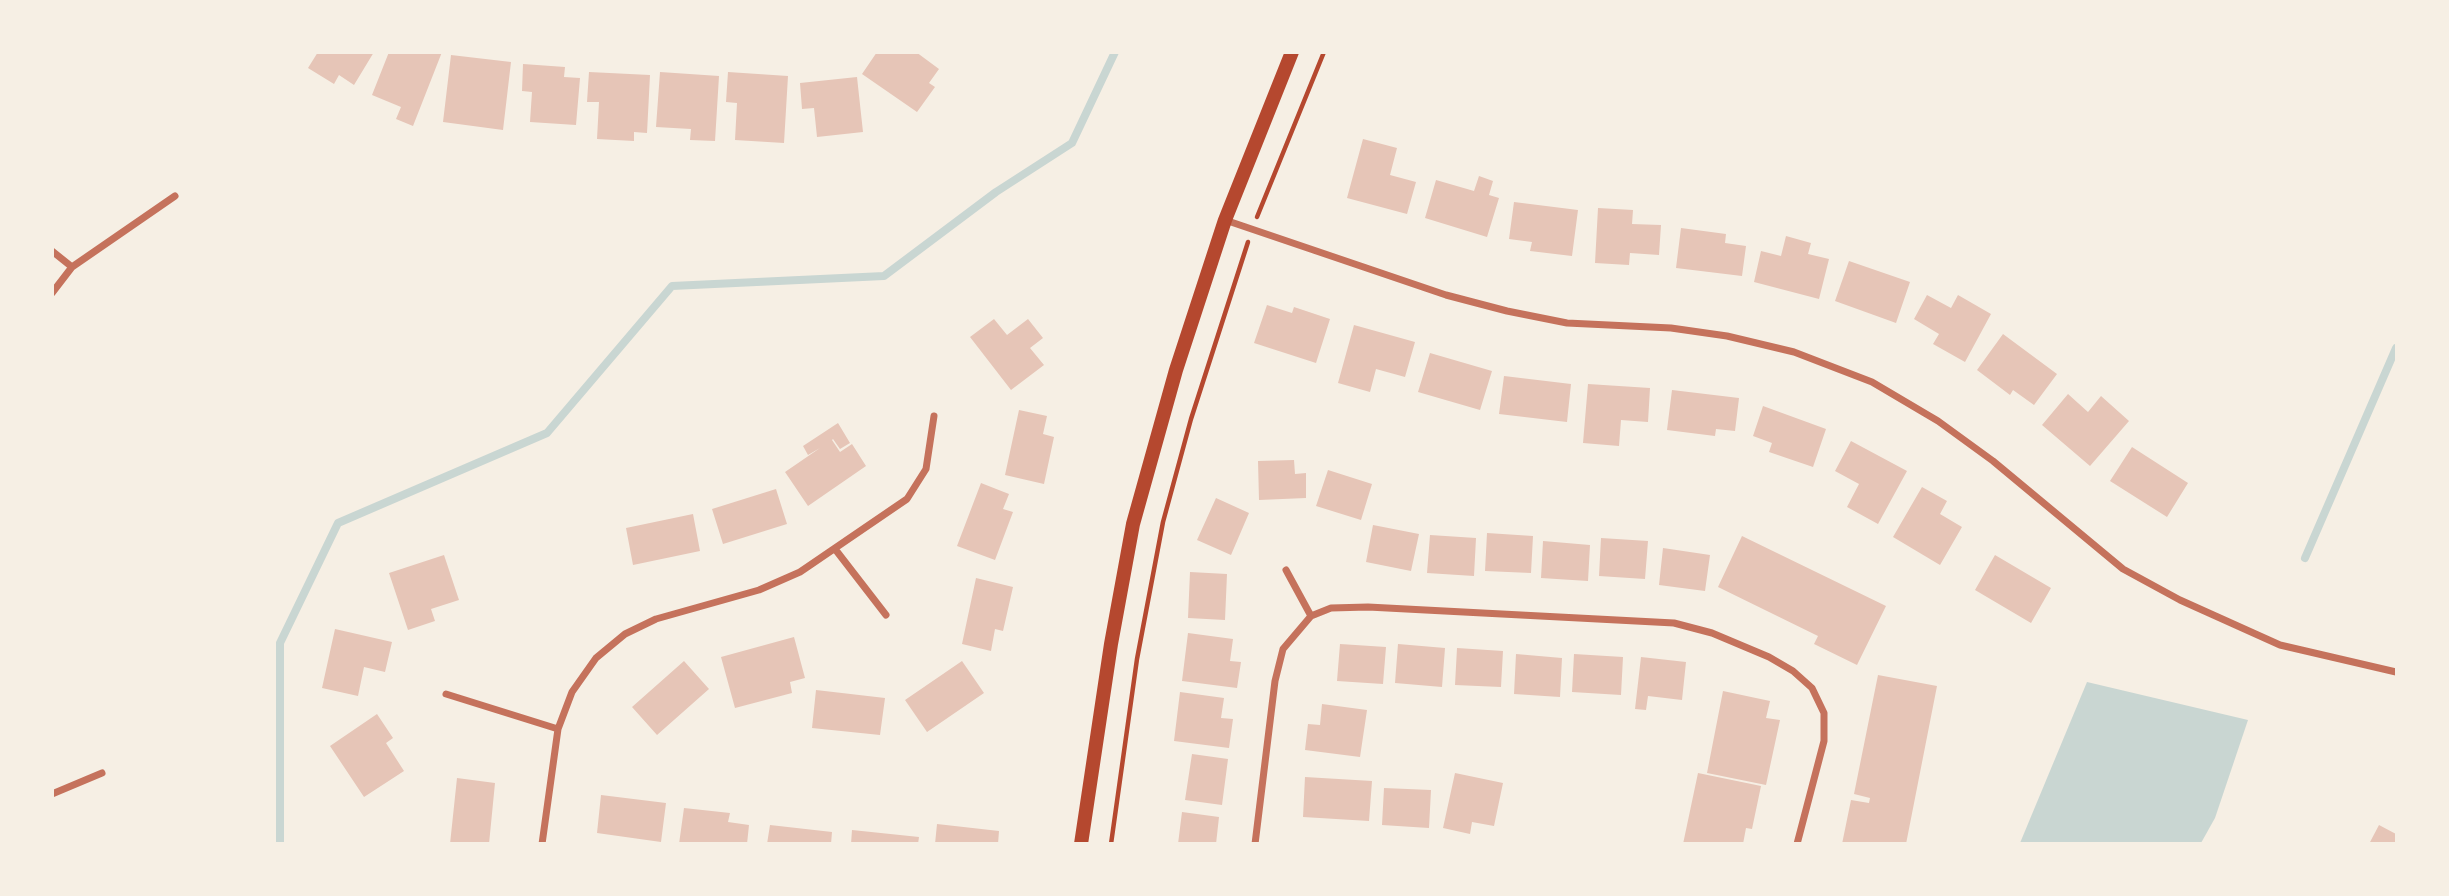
<!DOCTYPE html>
<style>
body{margin:0}
#map{position:relative;width:2449px;height:896px;overflow:hidden;background:#f6efe4;font-family:Lato,sans-serif}
canvas{display:block}
.frame{position:absolute;inset:0;border:54px solid #f6efe4;pointer-events:none}
</style>
<div id="map">
<canvas width="2449" height="896"></canvas>
<div class="frame"></div>
</div>
<script>
const c = document.querySelector('canvas').getContext('2d');
c.lineJoin = 'round';
function fillPath(path, color) {
  c.fillStyle = color;
  c.fill(path, 'evenodd');
}
function shape(rows) {
  const path = new Path2D();
  for (const r of rows) {
    path.moveTo(r[0], r[1]);
    for (let i = 2; i < r.length; i += 2) path.lineTo(r[i], r[i + 1]);
  }
  return path;
}
function trace(path, color, width, dash) {
  c.strokeStyle = color;
  c.lineWidth = width;
  c.lineCap = dash ? 'butt' : 'round';
  c.setLineDash(dash || []);
  c.stroke(path);
}
fillPath(shape([
 [2087,682,2248,720,2215,818,2201,843,2020,843]
]), '#c9d6d2');
trace(shape([
 [2305,558,2396,348],
 [280,844,280,643,338,523,547,433,672,286,884,276,996,192,1072,143,1115,52]
]), '#c9d6d2', 8);
fillPath(shape([
 [318,52,374,52,354,85,339,75,334,84,308,68],
 [389,52,442,52,413,126,396,119,401,107,372,95],
 [877,52,916,52,939,69,929,83,935,87,917,112,862,74],
 [451,55,511,62,503,130,443,122],
 [523,64,565,67,564,77,580,78,576,125,530,122,532,92,522,91],
 [589,72,650,75,647,133,634,132,634,141,597,139,599,102,587,102],
 [660,72,719,76,715,141,690,140,691,129,656,127],
 [728,72,788,76,784,143,735,140,737,103,726,102],
 [857,77,863,132,817,137,814,108,802,109,800,83],
 [1363,139,1397,148,1390,175,1416,182,1407,214,1347,198],
 [1479,176,1493,181,1489,195,1499,198,1487,237,1425,218,1436,180,1474,191],
 [1514,202,1578,210,1572,256,1530,251,1532,242,1509,239],
 [1598,208,1633,210,1632,224,1661,225,1659,255,1630,253,1629,265,1595,263],
 [1681,228,1726,234,1725,243,1746,246,1742,276,1676,268],
 [1786,236,1811,243,1808,254,1829,259,1819,299,1754,282,1761,251,1781,256],
 [1849,261,1910,282,1896,323,1835,301],
 [1927,295,1951,308,1958,295,1991,314,1965,362,1933,344,1939,334,1914,319],
 [1267,305,1292,313,1294,307,1330,319,1316,363,1254,343],
 [994,319,1007,335,1028,319,1043,338,1030,348,1044,365,1011,390,970,337],
 [1354,325,1415,342,1405,377,1376,369,1370,392,1338,383],
 [2003,334,2057,374,2034,405,2013,390,2010,395,1977,370],
 [1430,353,1492,371,1480,410,1418,392],
 [1504,376,1571,384,1567,422,1499,414],
 [1588,384,1650,388,1648,422,1621,420,1619,446,1583,443],
 [1672,390,1739,398,1735,431,1716,429,1715,436,1667,430],
 [2068,394,2088,412,2101,396,2129,421,2090,466,2042,425],
 [1763,406,1826,429,1813,467,1769,452,1772,443,1753,436],
 [1019,410,1047,416,1043,434,1054,437,1044,484,1005,475],
 [838,423,850,443,840,449,833,439,832,440,840,452,852,444,866,466,808,506,785,472,820,448,808,455,803,446],
 [1851,441,1907,471,1878,524,1847,507,1859,484,1835,471],
 [2132,447,2188,483,2167,517,2110,481],
 [1294,460,1295,474,1306,473,1306,498,1259,500,1258,461],
 [1328,470,1372,484,1361,520,1316,506],
 [981,483,1009,494,1003,509,1013,512,995,560,957,546],
 [1922,487,1947,501,1940,514,1962,527,1940,565,1893,537],
 [776,489,787,524,723,544,712,509],
 [1216,498,1249,513,1231,555,1197,540],
 [693,514,700,551,633,565,626,528],
 [1373,525,1419,534,1411,571,1366,562],
 [1487,533,1533,536,1531,573,1485,571],
 [1430,535,1476,538,1474,576,1427,573],
 [1742,536,1886,606,1857,665,1814,644,1818,636,1718,587],
 [1601,538,1648,541,1645,579,1599,576],
 [1543,541,1590,545,1588,581,1541,578],
 [1663,548,1710,555,1705,591,1659,585],
 [444,555,459,600,431,609,435,621,408,630,389,573],
 [1995,555,2051,588,2031,623,1975,590],
 [1190,572,1227,574,1225,620,1188,618],
 [976,578,1013,587,1003,631,995,629,991,651,962,644],
 [335,629,392,642,385,672,364,667,358,696,322,688],
 [1188,633,1233,639,1230,661,1241,662,1237,688,1182,681],
 [794,637,805,678,790,682,792,693,735,708,721,657],
 [1340,644,1386,647,1383,684,1337,681],
 [1398,644,1445,648,1442,687,1395,683],
 [1457,648,1503,651,1501,687,1455,685],
 [1516,654,1562,658,1560,697,1514,694],
 [1574,654,1623,657,1621,695,1572,692],
 [1641,657,1686,662,1682,700,1648,696,1646,710,1635,709],
 [684,661,709,689,657,735,632,707],
 [962,661,984,693,927,732,905,700],
 [1878,675,1937,686,1906,844,1842,844,1851,800,1869,803,1870,798,1854,794],
 [816,690,885,698,880,735,812,728],
 [1723,691,1770,701,1766,718,1780,720,1766,785,1707,773],
 [1180,692,1224,698,1221,718,1233,719,1229,748,1174,741],
 [1322,704,1367,710,1360,757,1305,750,1308,724,1320,725],
 [377,714,393,738,386,743,404,771,364,797,330,746],
 [1192,754,1228,759,1222,805,1185,800],
 [1455,773,1503,783,1494,826,1472,822,1470,834,1443,828],
 [1698,773,1761,786,1752,829,1746,828,1743,844,1683,844],
 [1305,777,1372,781,1369,821,1303,817],
 [457,778,495,783,489,844,450,844],
 [1384,788,1431,790,1429,828,1382,825],
 [601,795,666,803,661,842,597,833],
 [684,808,730,813,728,822,749,825,747,844,679,844],
 [1182,812,1219,817,1216,844,1178,844],
 [937,824,999,831,998,844,935,844],
 [770,825,832,832,831,844,767,844],
 [2379,825,2396,834,2396,844,2369,844],
 [852,830,919,837,918,844,851,844]
]), '#e6c5b7');
trace(shape([
 [1257,217,1324,52],
 [1111,844,1137,659,1163,522,1191,419,1248,242]
]), '#b5482f', 4.5);
trace(shape([
 [1225,220,1446,295,1507,311,1567,323,1671,328,1727,336,1794,352,1872,382,1938,421,1993,461,2123,569,2180,600,2280,645,2396,672],
 [52,251,72,267],
 [52,293,72,267,175,196],
 [835,549,886,615],
 [1286,570,1311,616],
 [446,694,558,729],
 [52,794,102,773],
 [542,844,558,729,572,692,596,658,625,634,656,619,759,590,800,572,907,499,926,469,934,416],
 [1255,844,1275,681,1283,649,1311,616,1331,608,1368,607,1674,623,1712,633,1769,657,1793,671,1812,688,1824,713,1824,741,1797,844]
]), '#c5725c', 7);
trace(shape([
 [1081,844,1111,644,1133,524,1176,370,1225,220,1292,52]
]), '#b5482f', 14);
</script>
